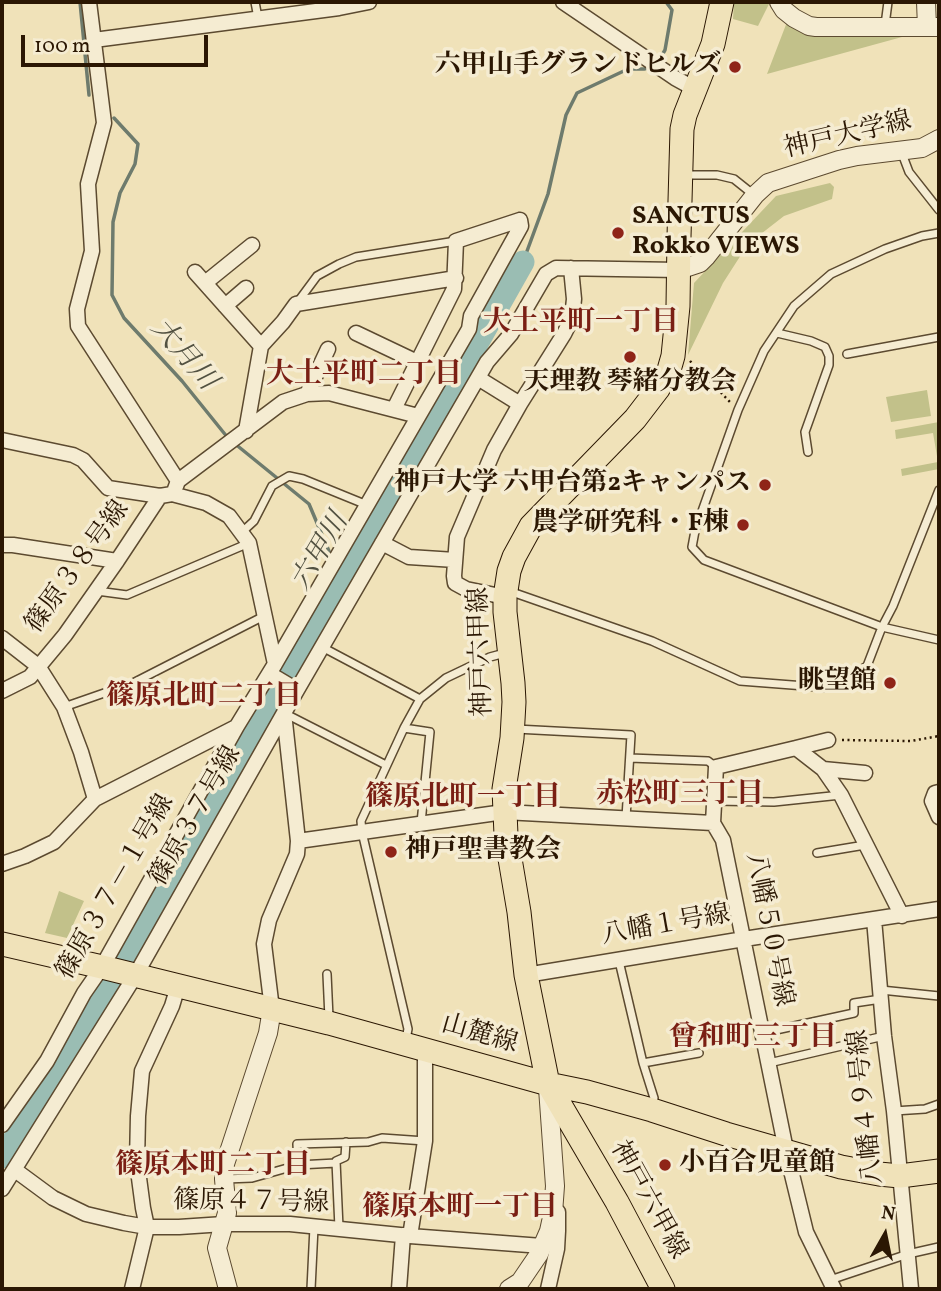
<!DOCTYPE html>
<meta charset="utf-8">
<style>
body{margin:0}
#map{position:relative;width:941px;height:1291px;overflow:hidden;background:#f0e2b9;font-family:Vollkorn,serif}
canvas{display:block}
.frame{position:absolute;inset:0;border:4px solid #2b1703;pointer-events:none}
.north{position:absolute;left:850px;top:1200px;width:70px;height:70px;-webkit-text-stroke:5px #f5ecd2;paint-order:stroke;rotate:9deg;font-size:19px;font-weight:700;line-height:28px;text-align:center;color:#2b1703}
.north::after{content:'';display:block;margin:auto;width:24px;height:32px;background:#2b1703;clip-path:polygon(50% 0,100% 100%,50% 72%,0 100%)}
.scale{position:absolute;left:21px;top:35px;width:187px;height:32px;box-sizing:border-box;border:4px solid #2b1703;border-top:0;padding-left:9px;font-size:21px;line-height:24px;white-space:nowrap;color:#2b1703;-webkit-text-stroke:5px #f5ecd2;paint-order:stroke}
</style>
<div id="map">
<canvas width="941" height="1291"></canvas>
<div class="frame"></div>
<div class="north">N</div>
<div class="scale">100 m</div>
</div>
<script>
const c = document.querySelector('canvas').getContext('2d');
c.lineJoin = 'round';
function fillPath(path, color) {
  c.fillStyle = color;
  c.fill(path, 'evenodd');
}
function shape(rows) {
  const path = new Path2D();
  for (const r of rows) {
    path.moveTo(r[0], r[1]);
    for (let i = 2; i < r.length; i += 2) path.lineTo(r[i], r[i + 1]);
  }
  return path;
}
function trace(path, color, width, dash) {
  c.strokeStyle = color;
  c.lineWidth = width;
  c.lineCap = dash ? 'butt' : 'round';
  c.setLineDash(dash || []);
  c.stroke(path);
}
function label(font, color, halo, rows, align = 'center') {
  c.font = font + ' Vollkorn,"Noto Serif JP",serif';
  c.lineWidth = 7;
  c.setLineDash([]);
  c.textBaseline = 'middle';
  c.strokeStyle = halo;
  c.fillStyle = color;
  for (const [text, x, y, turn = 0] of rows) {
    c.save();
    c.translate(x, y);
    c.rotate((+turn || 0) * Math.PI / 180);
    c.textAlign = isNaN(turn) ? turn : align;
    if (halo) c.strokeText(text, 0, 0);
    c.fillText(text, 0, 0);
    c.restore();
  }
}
fillPath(shape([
 [734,2,770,2,758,26,733,19],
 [787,22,809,31,902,37,767,74],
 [830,183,834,187,832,199,784,216,748,244,723,283,688,355,694,283,776,196],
 [927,390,931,416,891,422,886,397],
 [939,422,939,469,902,476,901,469,938,462,933,433,896,439,895,430],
 [59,891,84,901,67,938,45,933]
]), '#c2c18a');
trace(shape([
 [80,2,89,95],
 [658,62,665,50,672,10,666,2],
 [114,118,138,144,135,164,120,193,113,222,112,295,124,318,182,381,228,438],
 [523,262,548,194,566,115,577,93,628,69,644,69,652,67],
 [234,443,309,504,331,556],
 [335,567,342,583]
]), '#6e7b6d', 3.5);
trace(shape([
 [2,1157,49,1089,342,583,523,262]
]), '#9abdb3', 23);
const service = shape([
 [255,2,258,18],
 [885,25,888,2],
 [901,151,909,172,939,210],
 [684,175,717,175,734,179,754,195],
 [939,233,922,236,885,249,831,274,794,306,764,351,738,410,695,531,692,547,704,560,882,627,939,640],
 [297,303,317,276,339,264,356,257,456,241],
 [777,333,811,341,825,347,829,356,829,365,805,432,808,452],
 [847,354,939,337],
 [242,532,254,521,272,486,289,476,303,479,367,505],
 [97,591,127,595,249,543],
 [509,591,652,641,740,681,831,688,867,666,882,627,893,606,939,490],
 [322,647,420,699],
 [64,707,133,683,264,616],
 [284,713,386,765],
 [404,728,430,732,421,823],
 [516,729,631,735,626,818],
 [630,758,708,761,716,767],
 [715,801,774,802,841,795],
 [817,853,865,845],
 [619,961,643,1063,654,1098,652,1106],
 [327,974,329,1018],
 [881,990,939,996],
 [762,1033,854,1013,854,1003,881,999],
 [406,1039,408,1029,362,832,361,821,404,728,420,699,446,678,490,657,505,653],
 [643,1063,699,1053],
 [769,1063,884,1036],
 [894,1111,925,1109,939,1104],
 [298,1165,336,1163],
 [225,1179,252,1178,298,1165,297,1144,368,1142,382,1138,425,1141],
 [339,1228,336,1161,345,1157,346,1142],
 [830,1280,908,1254,939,1247],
 [311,1289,314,1227]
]);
const minor = shape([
 [89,2,104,123,88,184,92,251,77,309,78,326,178,481],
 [563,2,675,78,695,89],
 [94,40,339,8,369,2],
 [195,272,261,346],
 [205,283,252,245],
 [225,306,246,288],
 [356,333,417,362],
 [478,378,520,404],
 [307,394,328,349],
 [246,431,261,346,283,322,296,304,456,278],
 [2,440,73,455,83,460,108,488,160,496,172,494,206,503,229,516,249,543,275,664,237,726,102,967,84,993,47,1061,2,1125],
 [175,489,178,481,283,402,307,394,329,393,418,416],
 [382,543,409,557,455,560],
 [2,545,13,545,117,561],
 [505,597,466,589,455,583,454,576,457,537,494,450,520,404,564,334,572,318,574,299,571,268],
 [2,638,38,666,64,707,81,752,95,799,54,842,25,856,2,864],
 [275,664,469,329,471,316,521,226,520,220,456,241,454,289,394,409],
 [270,674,297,690],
 [2,691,30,677,65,635,117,561,160,496],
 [796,748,828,740],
 [823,769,865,773],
 [939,792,935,793,932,801,939,817],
 [95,799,236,727],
 [713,823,716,767,796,748,823,769,841,795,902,916],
 [298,841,504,812,713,823,723,840,786,1150,806,1232,834,1289],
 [874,919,884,1036,894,1111,911,1289],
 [526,975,744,939,939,909],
 [272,1009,264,944,269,920,297,854,298,841,284,713],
 [15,1170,53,1198,86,1214,124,1223,147,1227,179,1227,224,1224,290,1224,410,1236,542,1246],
 [2,1189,135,976,297,690,487,362,511,334,546,274,556,268,679,270],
 [410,1236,425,1141,425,1049],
 [132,1289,147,1227,143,1208,137,1163,138,1116,142,1071,172,1006,178,986],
 [399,1289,403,1235],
 [548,1289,557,1249,558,1231,558,1212]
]);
const tertiary = shape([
 [779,2,784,10,794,18,809,26,816,27,939,27],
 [926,2,927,27],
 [679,270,700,263,706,257,755,195,768,183,839,160,857,156,922,148,939,139],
 [228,1289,217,1248,227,1213,224,1179,225,1164,268,1033,272,1009],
 [509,1289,520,1282,539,1254,549,1231,553,1213,555,1186,548,1088]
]);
const primary = shape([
 [2,944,102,967,329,1023,548,1084,587,1092,652,1110,726,1134,841,1167,879,1174,900,1176,939,1171],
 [663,1289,617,1202,548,1084,526,975,519,912,506,835,504,789,512,738,514,702,513,683,505,612,505,597,509,571,514,557,531,526,635,419,658,389,669,370,673,356,678,306,679,237,682,129,685,115,713,44,722,2]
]);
trace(service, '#5c4a30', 10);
trace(minor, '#5c4a30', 17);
trace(tertiary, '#5c4a30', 20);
trace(primary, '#2b1703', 25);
trace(shape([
 [690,361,732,404],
 [842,740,911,741,939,736]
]), '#2b1703', 2.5, [2, 3.5]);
trace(service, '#f5ecd2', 7);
trace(minor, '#f5ecd2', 14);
trace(tertiary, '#f5ecd2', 18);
trace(primary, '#f0e2b9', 23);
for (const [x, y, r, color] of [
 [735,67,7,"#8f2418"],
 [618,233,7,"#8f2418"],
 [630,357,7,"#8f2418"],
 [765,485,7,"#8f2418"],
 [743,525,7,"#8f2418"],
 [890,683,7,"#8f2418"],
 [391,852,7,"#8f2418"],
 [665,1165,7,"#8f2418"]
]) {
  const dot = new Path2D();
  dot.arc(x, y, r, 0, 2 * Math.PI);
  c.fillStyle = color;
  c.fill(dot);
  trace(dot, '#f5ecd2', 2.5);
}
label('bold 26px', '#2b1703', '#f5ecd2', [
 ["六甲山手グランドヒルズ",721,67],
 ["SANCTUS",632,218,"left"],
 ["Rokko VIEWS",632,248,"left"],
 ["天理教 琴緒分教会",630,384,"center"],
 ["神戸大学 六甲台第2キャンパス",751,485],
 ["農学研究科・F棟",729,525],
 ["眺望館",876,683],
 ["神戸聖書教会",405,852,"left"],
 ["小百合児童館",679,1165,"left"]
], 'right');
label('26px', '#2b1703', '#f5ecd2', [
 ["神戸大学線",848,137,-13],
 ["篠原３８号線",79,568,-54],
 ["神戸六甲線",483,652,-92],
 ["篠原３７号線",197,817,-60],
 ["篠原３７－１号線",117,888,-60],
 ["八幡１号線",666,927,-10],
 ["八幡５０号線",767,930,79],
 ["山麓線",479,1036,16],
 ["八幡４９号線",868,1107,-96],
 ["神戸六甲線",647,1201,61],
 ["篠原４７号線",251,1204,1]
]);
label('bold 28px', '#7a1f14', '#f5ecd2', [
 ["大土平町一丁目",581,325],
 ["大土平町二丁目",364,377],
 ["篠原北町二丁目",204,699],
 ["赤松町三丁目",680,797],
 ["篠原北町一丁目",463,800],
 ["曾和町三丁目",753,1040],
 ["篠原本町二丁目",213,1168],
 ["篠原本町一丁目",460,1210]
]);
label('italic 28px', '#525141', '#f5ecd2', [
 ["大月川",182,356,49],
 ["六甲川",322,553,-60]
]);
</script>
